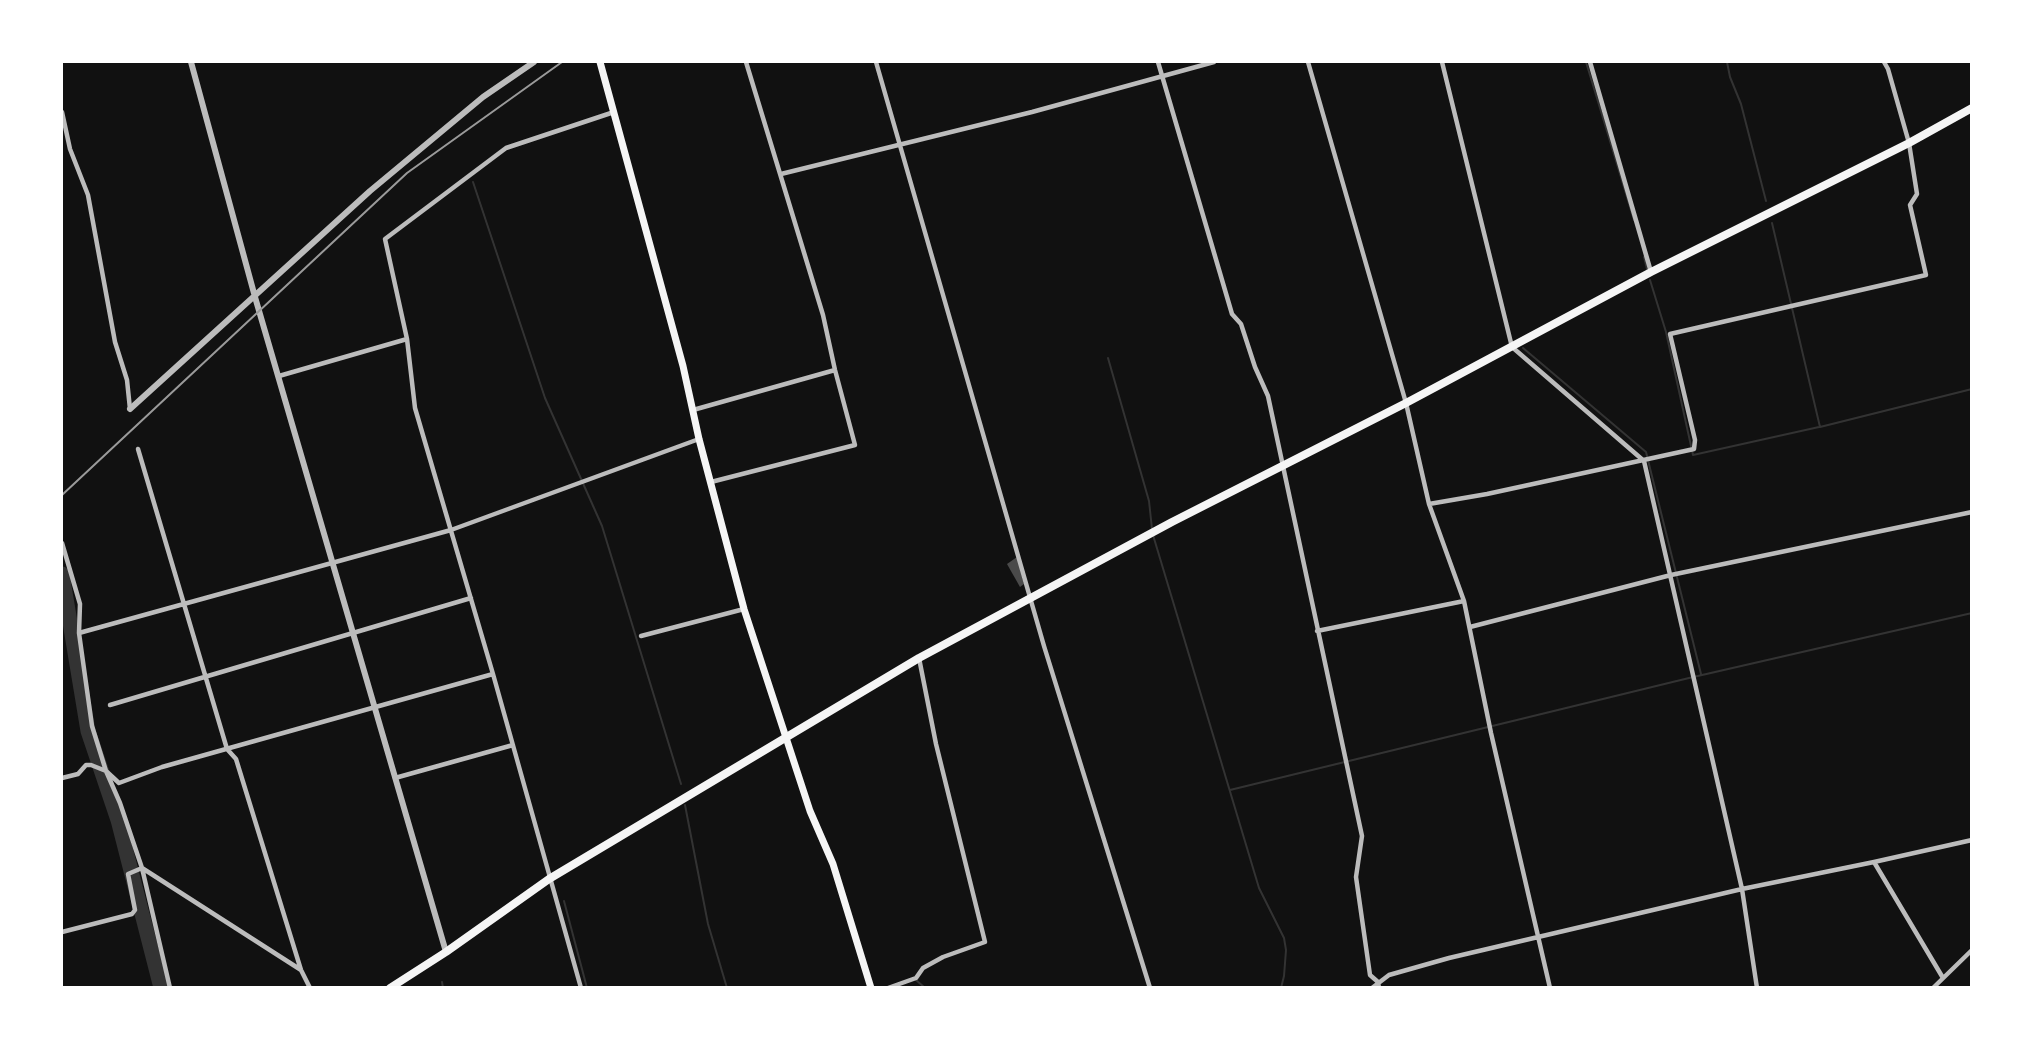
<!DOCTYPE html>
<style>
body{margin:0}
#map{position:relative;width:2033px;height:1049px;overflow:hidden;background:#111;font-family:"Public Sans",sans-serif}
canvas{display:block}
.frame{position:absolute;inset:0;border:63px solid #fff;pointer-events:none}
</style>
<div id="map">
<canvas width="2033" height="1049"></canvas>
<div class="frame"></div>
</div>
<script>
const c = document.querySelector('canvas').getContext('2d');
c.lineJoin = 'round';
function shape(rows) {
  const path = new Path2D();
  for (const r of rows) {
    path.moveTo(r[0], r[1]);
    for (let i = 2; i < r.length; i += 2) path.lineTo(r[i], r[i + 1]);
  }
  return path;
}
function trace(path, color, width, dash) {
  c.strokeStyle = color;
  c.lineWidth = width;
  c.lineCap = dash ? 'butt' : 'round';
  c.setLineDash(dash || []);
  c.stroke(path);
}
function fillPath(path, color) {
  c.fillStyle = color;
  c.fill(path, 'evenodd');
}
trace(shape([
 [1586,62,1634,220],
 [1727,62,1730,77,1741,104,1766,201],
 [473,182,545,398,602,526,681,784],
 [1772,223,1820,427,1972,389],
 [1644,257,1647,269],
 [1650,280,1666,332,1693,455,1819,427],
 [1523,348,1646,452,1701,674],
 [1108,358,1149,501,1152,529],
 [1153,535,1259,888,1284,938,1286,950,1284,976,1281,988],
 [1230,790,1689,678,1972,613],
 [685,805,708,924,727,988],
 [564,901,587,988],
 [916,980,925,988],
 [442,982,443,988]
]), '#333', 2);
trace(shape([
 [62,574,88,731,118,820,161,988]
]), '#333', 15);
fillPath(shape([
 [1017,557,1024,584,1020,587,1007,564]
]), '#4a4a4a');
trace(shape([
 [876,62,1044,646,1150,988],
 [1158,62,1232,314,1241,324,1255,367,1268,396,1362,836,1356,877,1370,975,1378,982,1379,988],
 [1308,62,1406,403,1429,504,1464,601,1491,733,1550,988],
 [1442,62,1512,347,1644,461,1742,889,1757,988],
 [1590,62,1651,272],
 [62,112,70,149,88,195,115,342,127,380,130,409],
 [781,174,1032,112,1214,62],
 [279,376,407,339],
 [693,410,835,370],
 [138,449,227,749,236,759,301,970,310,988],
 [711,482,855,445,835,370,823,315,746,62],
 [1429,504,1487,494,1694,449,1695,440,1670,334,1926,275,1910,205,1917,194,1909,143,1888,69,1884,62],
 [62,543,80,604,79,633,92,726,106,771,120,803,142,868,170,988],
 [1470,627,1671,575,1972,512],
 [1317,631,1464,601],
 [79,633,451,530,699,439],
 [641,636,744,609],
 [110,705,471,598],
 [62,778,78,774,86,765,91,765,106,771,119,783,162,767,493,674],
 [395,778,513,745],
 [1874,862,1943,978],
 [142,868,301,970],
 [62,932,132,914,135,910,128,874,142,868],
 [581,988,493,674,415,408,407,339,385,239,506,148,614,112],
 [888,988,916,978,923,968,943,957,985,942,936,744,919,658],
 [1372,988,1389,975,1449,958,1742,889,1874,862,1972,840],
 [1933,988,1972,950]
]), '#bcbcbc', 4.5);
trace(shape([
 [191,62,255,297,446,952],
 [130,409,370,191,483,97,534,62]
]), '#bcbcbc', 6);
trace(shape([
 [600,62,683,366,699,439,744,609,810,811,833,864,871,988]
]), '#f5f5f5', 7);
trace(shape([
 [390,988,446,952,549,879,919,658,1172,522,1406,403,1651,272,1909,143,1972,108]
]), '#f5f5f5', 8);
trace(shape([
 [62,495,407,173,562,62]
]), '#9a9a9a', 2);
</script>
